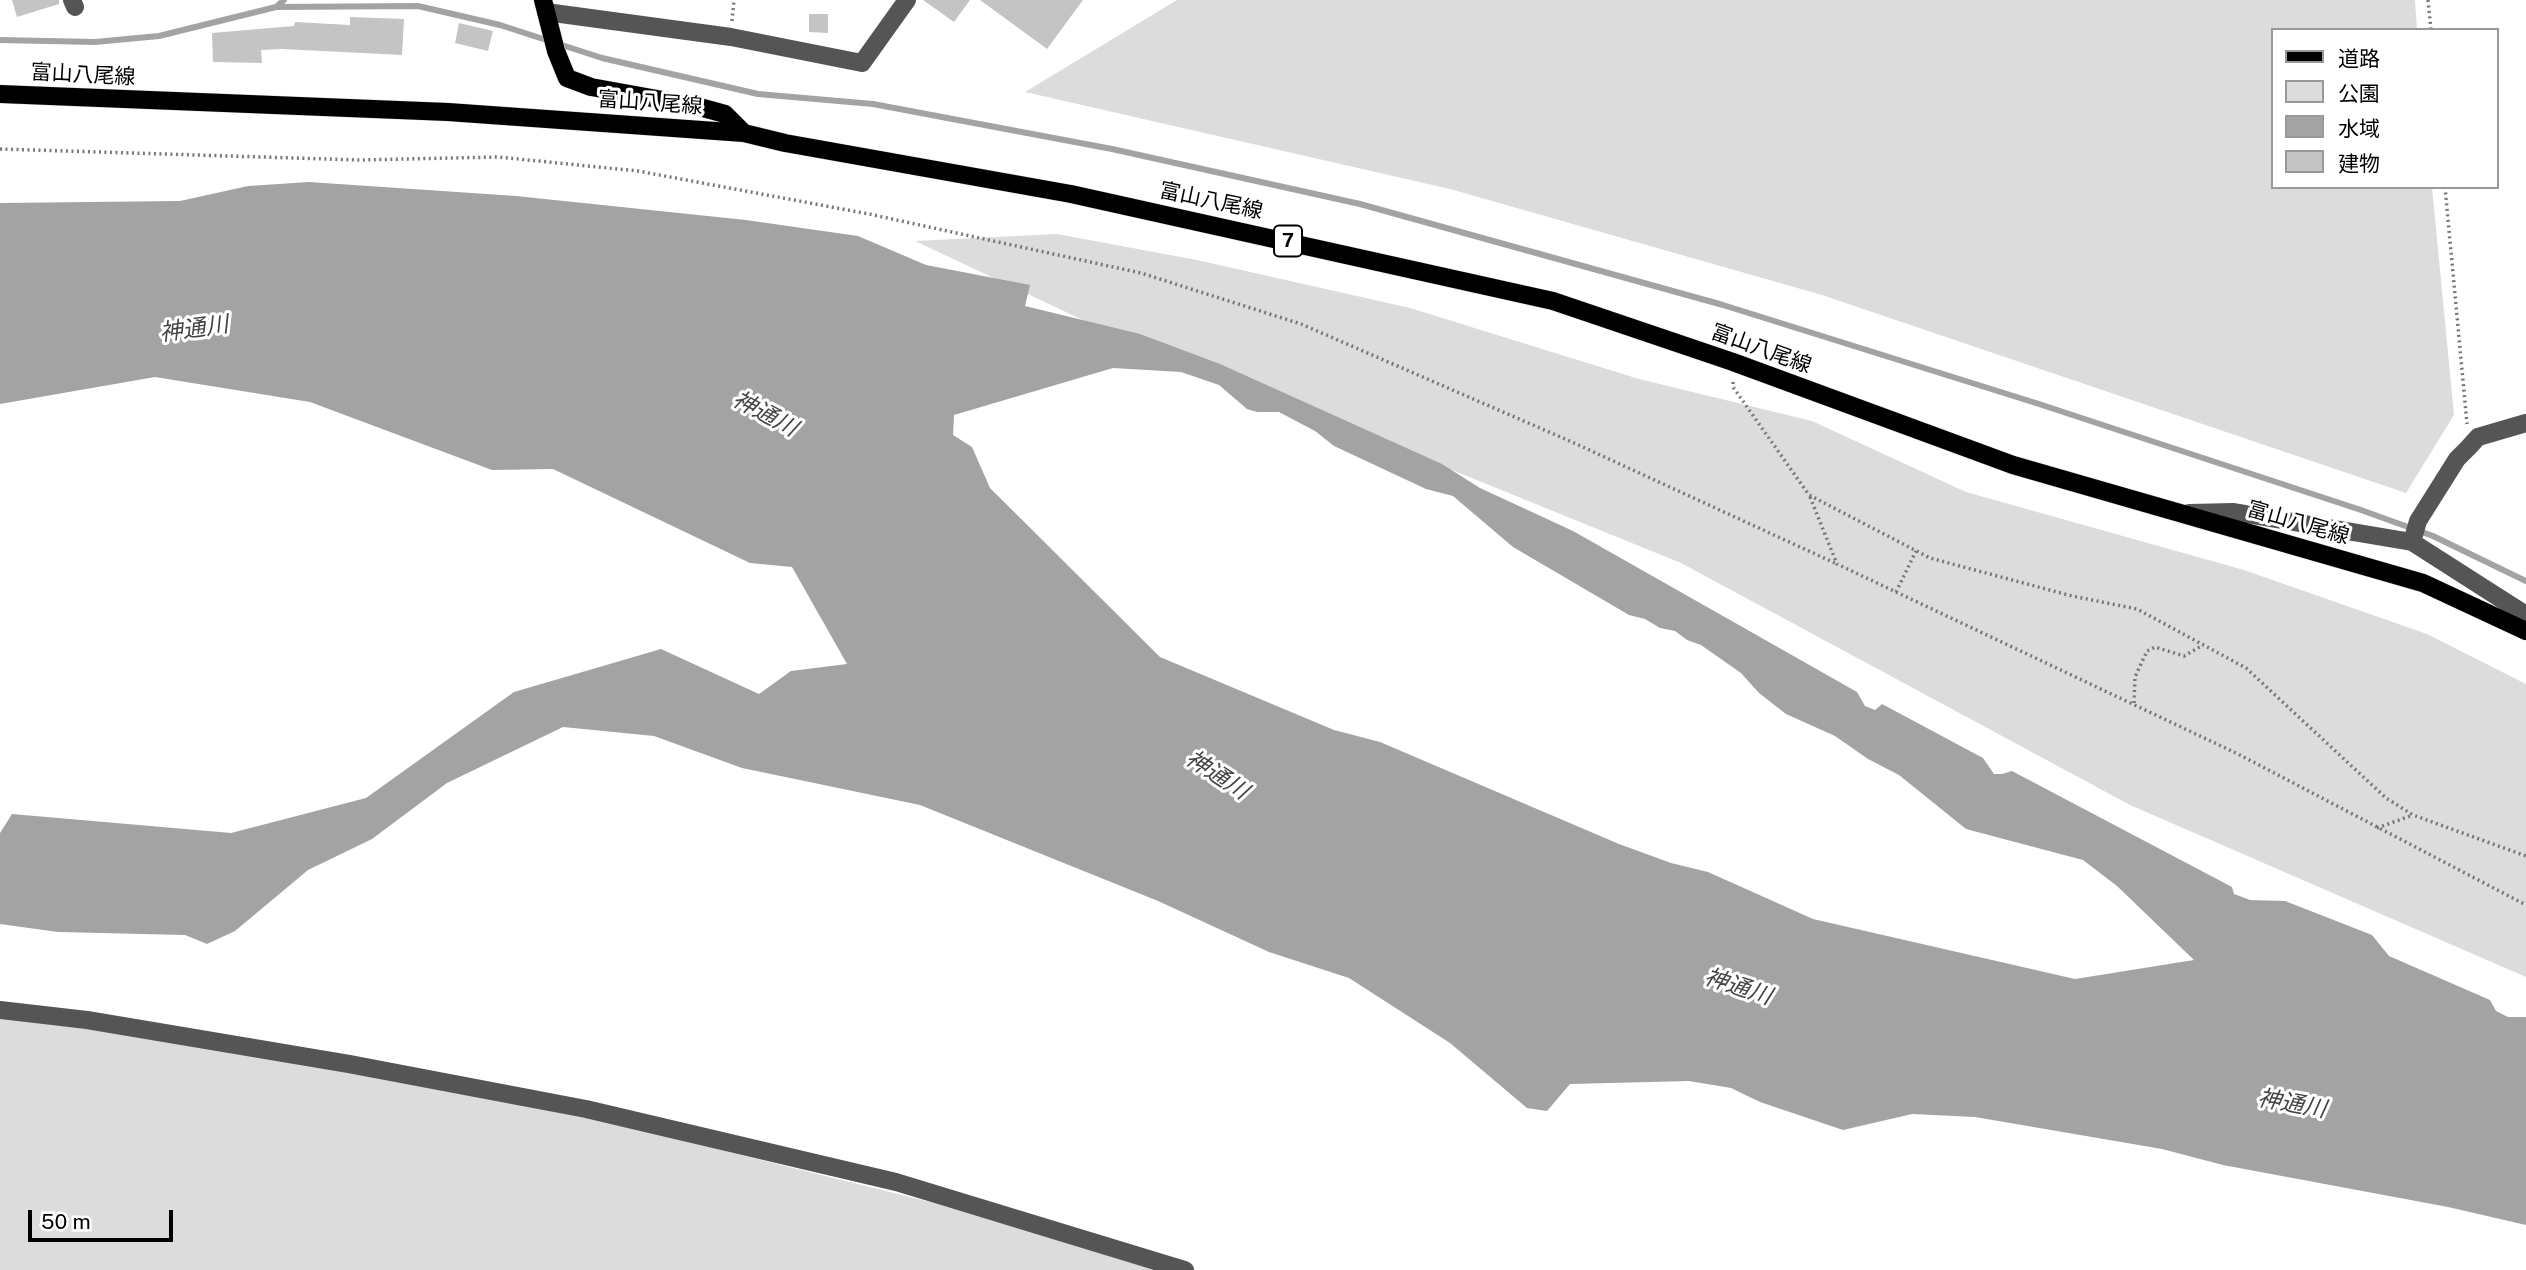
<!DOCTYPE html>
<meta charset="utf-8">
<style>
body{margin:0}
#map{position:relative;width:2526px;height:1270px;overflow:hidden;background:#fff;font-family:"Public Sans","Noto Sans JP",sans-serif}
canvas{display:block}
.legend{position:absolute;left:2271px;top:28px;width:228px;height:161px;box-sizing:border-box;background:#fff;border:2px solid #999;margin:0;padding:9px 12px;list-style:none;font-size:21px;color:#000}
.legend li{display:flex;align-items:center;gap:14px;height:35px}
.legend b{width:35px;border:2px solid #999}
.scale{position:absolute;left:28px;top:1210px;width:145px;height:32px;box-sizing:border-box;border:4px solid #000;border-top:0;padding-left:9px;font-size:21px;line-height:24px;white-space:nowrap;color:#000;-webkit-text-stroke:5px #fff;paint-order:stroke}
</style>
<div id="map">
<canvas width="2526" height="1270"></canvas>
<ul class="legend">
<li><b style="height:9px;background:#000"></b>道路</li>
<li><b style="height:19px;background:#dcdcdc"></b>公園</li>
<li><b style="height:19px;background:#a3a3a3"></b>水域</li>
<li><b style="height:19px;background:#c4c4c4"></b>建物</li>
</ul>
<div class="scale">50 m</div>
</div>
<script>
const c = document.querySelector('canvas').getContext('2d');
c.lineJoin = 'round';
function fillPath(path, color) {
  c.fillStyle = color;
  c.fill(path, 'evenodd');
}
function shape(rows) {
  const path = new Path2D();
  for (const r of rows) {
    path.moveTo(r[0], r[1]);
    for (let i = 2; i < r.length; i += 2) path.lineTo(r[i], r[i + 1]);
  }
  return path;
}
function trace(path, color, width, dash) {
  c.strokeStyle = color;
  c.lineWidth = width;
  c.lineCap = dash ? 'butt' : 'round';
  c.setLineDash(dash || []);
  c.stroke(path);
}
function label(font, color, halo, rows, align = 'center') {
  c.font = font + ' "Public Sans","Noto Sans JP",sans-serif';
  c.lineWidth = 6;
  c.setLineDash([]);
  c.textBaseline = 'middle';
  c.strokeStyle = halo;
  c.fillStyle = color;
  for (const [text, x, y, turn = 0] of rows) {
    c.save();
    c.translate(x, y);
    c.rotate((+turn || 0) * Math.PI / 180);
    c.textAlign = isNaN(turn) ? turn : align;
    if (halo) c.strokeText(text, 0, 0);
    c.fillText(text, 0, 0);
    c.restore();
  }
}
fillPath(shape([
 [1177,0,2415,0,2417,30,2272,30,2272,187,2432,187,2454,415,2406,493,1822,295,1450,189,1025,92],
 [1057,234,1197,260,1410,308,1639,379,1812,421,1966,492,2244,570,2427,634,2526,684,2526,977,2130,805,1681,563,1085,321,915,241],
 [0,1018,110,1030,327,1066,616,1124,930,1202,1160,1270,0,1270]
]), '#dcdcdc');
fillPath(shape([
 [309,182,516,196,746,220,858,236,926,265,1030,285,1025,306,1140,334,1220,364,1442,464,1480,488,1573,531,1857,692,1865,706,1875,710,1882,704,1983,758,1994,774,2002,774,2012,771,2232,887,2234,894,2250,900,2285,901,2372,935,2389,956,2490,1000,2496,1011,2508,1017,2526,1017,2526,1225,2448,1207,2223,1165,2162,1149,1975,1117,1912,1114,1843,1130,1760,1102,1731,1088,1689,1081,1570,1084,1547,1111,1527,1108,1450,1043,1349,978,1269,952,1158,901,920,805,742,768,654,736,563,727,447,783,372,839,308,870,235,931,207,944,185,935,58,932,0,924,0,833,12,814,231,833,366,798,514,692,661,649,759,694,791,671,847,664,792,567,750,563,553,469,492,470,310,402,155,377,0,404,0,203,180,201,248,186],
 [1113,368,1181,372,1219,385,1247,409,1257,412,1279,412,1315,431,1334,446,1426,489,1453,496,1513,547,1629,615,1645,619,1660,628,1675,631,1687,640,1701,645,1741,673,1759,693,1786,714,1835,736,1868,759,1899,775,1966,829,2083,860,2117,886,2194,960,2075,979,1813,919,1708,872,1671,863,1619,844,1380,742,1334,730,1160,657,990,488,972,447,953,435,954,415]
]), '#a3a3a3');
trace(shape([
 [276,7,284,0],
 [0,40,95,42,159,36,276,7,418,6,500,25,602,58,758,94,873,104,1112,149,1360,204,1723,305,2039,404,2361,510,2433,536,2526,581]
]), '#a3a3a3', 6);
fillPath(shape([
 [12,0,59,0,59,4,17,17],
 [923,0,970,0,954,22],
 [980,0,1083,0,1047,49],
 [809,14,828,14,828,33,809,32],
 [350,17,404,19,402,55,282,49,261,50,262,63,213,62,212,33,294,26,295,22,350,25],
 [459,23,493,31,488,51,455,43]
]), '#c4c4c4');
const major = shape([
 [543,0,556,51,567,78,591,87,696,106,725,114,744,133],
 [0,94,448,112,744,133,785,143,1071,194,1553,301,1733,362,2013,465,2423,583,2526,631]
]);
trace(major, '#dbdbdb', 19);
trace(shape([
 [2428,0,2431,30],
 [732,21,734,0],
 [0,149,360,160,498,157,638,171,869,214,1141,273,1301,324,1572,442,1837,564],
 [2445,187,2467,424],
 [1733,382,1733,387,1809,495,1930,558,2072,596,2137,609,2246,668,2386,798,2413,815,2526,856],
 [1810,497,1837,564,2238,754,2526,905],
 [1896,592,1916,551],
 [2134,703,2135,677,2147,651,2155,647,2184,656,2203,645],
 [2377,828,2413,815]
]), '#777', 3.5, [2, 3.5]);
trace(shape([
 [72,0,75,7],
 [546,12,731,37,862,63,907,0],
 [2189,513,2234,512,2412,542,2526,615],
 [2412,542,2418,521,2457,459,2469,447,2478,437,2526,423],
 [0,1010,87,1020,349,1064,586,1109,896,1182,1185,1270]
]), '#555', 18);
trace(major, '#000', 18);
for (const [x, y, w] of [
 [1288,241,28]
]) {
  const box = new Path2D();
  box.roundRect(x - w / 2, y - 15.5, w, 31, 5);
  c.fillStyle = '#fff';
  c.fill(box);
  trace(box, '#000', 2);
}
label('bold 19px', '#000', null, [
 ["7",1288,241]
]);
label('21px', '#000', '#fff', [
 ["富山八尾線",83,75,3],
 ["富山八尾線",650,103,4],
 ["富山八尾線",1211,201,12],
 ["富山八尾線",1761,349,20],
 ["富山八尾線",2298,523,16]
]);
label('italic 23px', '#444', '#fff', [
 ["神通川",194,329,-8],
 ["神通川",765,414,28],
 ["神通川",1217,775,33],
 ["神通川",1738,987,18],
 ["神通川",2292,1104,10]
]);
</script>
